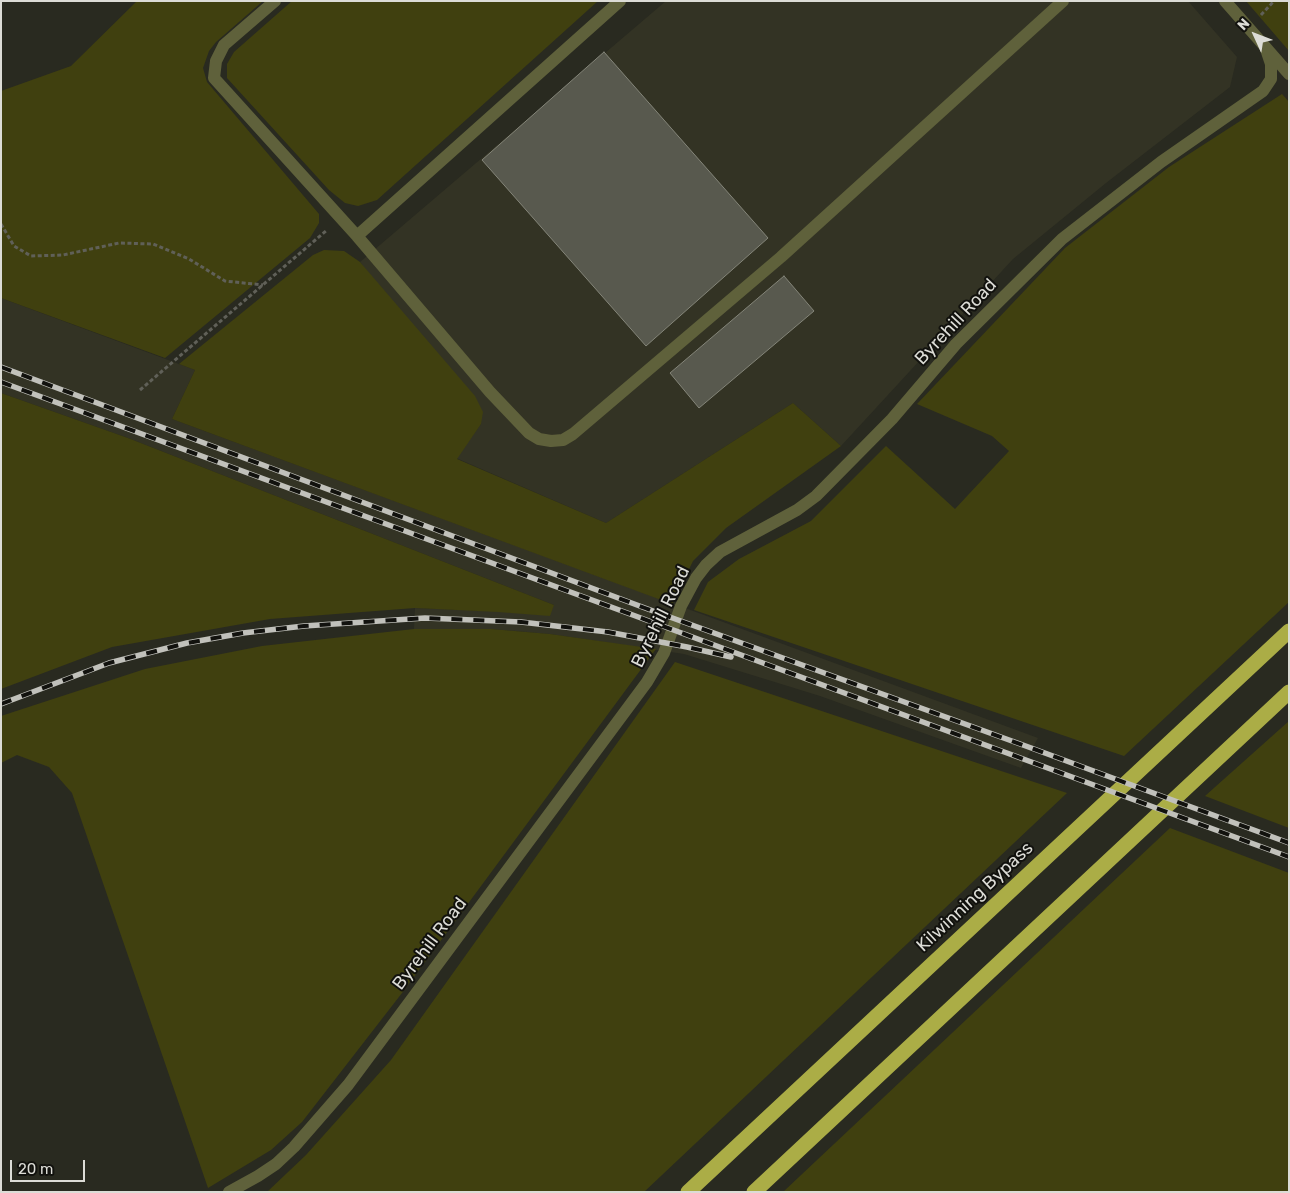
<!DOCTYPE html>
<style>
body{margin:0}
#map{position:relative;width:1290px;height:1193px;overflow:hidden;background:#292a20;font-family:Rubik,sans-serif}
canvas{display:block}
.frame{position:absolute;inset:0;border:2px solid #dcdcd6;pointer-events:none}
.north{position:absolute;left:1230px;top:10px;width:50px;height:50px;-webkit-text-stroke:4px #12120e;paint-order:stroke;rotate:313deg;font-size:14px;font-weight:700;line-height:20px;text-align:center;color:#dcdcd6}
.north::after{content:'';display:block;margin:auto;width:18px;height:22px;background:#dcdcd6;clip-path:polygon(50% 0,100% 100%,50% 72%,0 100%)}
.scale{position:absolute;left:10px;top:1160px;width:75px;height:22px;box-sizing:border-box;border:2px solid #dcdcd6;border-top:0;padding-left:6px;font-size:15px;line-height:18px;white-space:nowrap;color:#dcdcd6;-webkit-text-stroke:4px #12120e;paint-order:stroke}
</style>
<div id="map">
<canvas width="1290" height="1193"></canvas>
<div class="frame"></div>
<div class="north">N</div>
<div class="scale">20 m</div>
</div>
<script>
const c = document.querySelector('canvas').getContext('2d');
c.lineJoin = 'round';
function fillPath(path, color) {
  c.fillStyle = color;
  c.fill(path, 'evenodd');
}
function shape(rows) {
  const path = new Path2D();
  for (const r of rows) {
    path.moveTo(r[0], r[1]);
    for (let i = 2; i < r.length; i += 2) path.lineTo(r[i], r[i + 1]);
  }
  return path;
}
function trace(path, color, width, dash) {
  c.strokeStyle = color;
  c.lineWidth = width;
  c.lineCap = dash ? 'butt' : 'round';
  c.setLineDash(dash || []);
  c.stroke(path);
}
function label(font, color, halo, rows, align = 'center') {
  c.font = font + ' Rubik,sans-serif';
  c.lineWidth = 4;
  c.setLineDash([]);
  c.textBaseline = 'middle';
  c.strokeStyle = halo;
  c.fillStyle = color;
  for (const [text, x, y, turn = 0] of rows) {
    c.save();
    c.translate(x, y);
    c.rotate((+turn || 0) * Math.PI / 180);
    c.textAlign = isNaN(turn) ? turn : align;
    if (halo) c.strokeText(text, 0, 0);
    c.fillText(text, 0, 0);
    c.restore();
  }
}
fillPath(shape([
 [666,1,1188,1,1237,57,1230,87,1106,183,1013,259,841,446,793,403,606,523,456,458,481,424,360,262],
 [1,298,195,370,172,419,1038,738,1021,768,820,696,684,654,550,634,491,629,414,629,415,608,494,611,554,605,128,438,1,393]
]), '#333324');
fillPath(shape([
 [137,1,263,1,216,42,209,51,203,68,207,82,319,214,319,223,310,238,165,358,1,298,1,91,71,66],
 [292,1,598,1,377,200,358,206,345,203,329,190,227,78,227,64,234,52],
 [1246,1,1289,1,1289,51],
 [1282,94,1289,102,1289,602,1124,756,694,610,708,582,739,559,811,521,886,446,955,509,1009,451,992,436,917,404,1065,248,1169,167],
 [324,250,344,251,360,262,475,396,483,412,481,424,457,459,606,523,793,403,841,446,726,528,693,561,672,604,172,419,195,370,179,364,313,255],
 [1,393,128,438,554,605,550,616,498,612,415,608,270,619,112,647,1,689],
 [414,629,491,629,550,634,656,649,402,993,302,1122,271,1150,208,1188,72,793,49,767,17,755,1,763,1,716,145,669,262,646],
 [675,662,1067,793,644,1192,267,1192,306,1155,391,1060],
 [1289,721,1289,828,1205,796],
 [1170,828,1289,873,1289,1192,783,1192]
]), '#40400f');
const building = shape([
 [604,52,768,238,646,346,482,160,604,52],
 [784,276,814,311,699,408,670,373,784,276]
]);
fillPath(building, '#58594e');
trace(building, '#848579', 1);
trace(shape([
 [1261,15,1274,1],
 [1,224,14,246,31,256,63,255,119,243,153,244,189,259,225,281,263,285],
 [140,390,327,230]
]), '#606058', 3, [4, 2.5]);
trace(shape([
 [275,1,224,45,216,61,214,78,357,236,490,392,529,433,539,439,551,441,563,440,573,434,781,257,1063,1],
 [1225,1,1289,74],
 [357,236,620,1],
 [229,1192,258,1176,276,1164,294,1147,348,1085,647,682,664,653,681,606,696,578,706,565,720,552,797,510,816,496,892,419,956,344,1062,239,1161,162,1263,91,1271,79,1271,64,1266,49]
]), '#5f613b', 12);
trace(shape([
 [688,1192,1289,631],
 [754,1192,1289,692]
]), '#abad46', 15);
const rail = shape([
 [1,367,645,608,1034,749,1289,843],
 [1,382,1289,857],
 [1,704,109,663,187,643,243,633,304,626,425,618,521,622,608,632,687,647,731,657]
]);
trace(rail, '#c1c1bb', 5.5);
trace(rail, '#12120e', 4, [11]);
label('18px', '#dcdcd6', '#12120e', [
 ["Byrehill Road",956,322,-47],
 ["Byrehill Road",661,617,-64],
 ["Kilwinning Bypass",975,897,-43],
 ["Byrehill Road",430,944,-53]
]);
</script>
